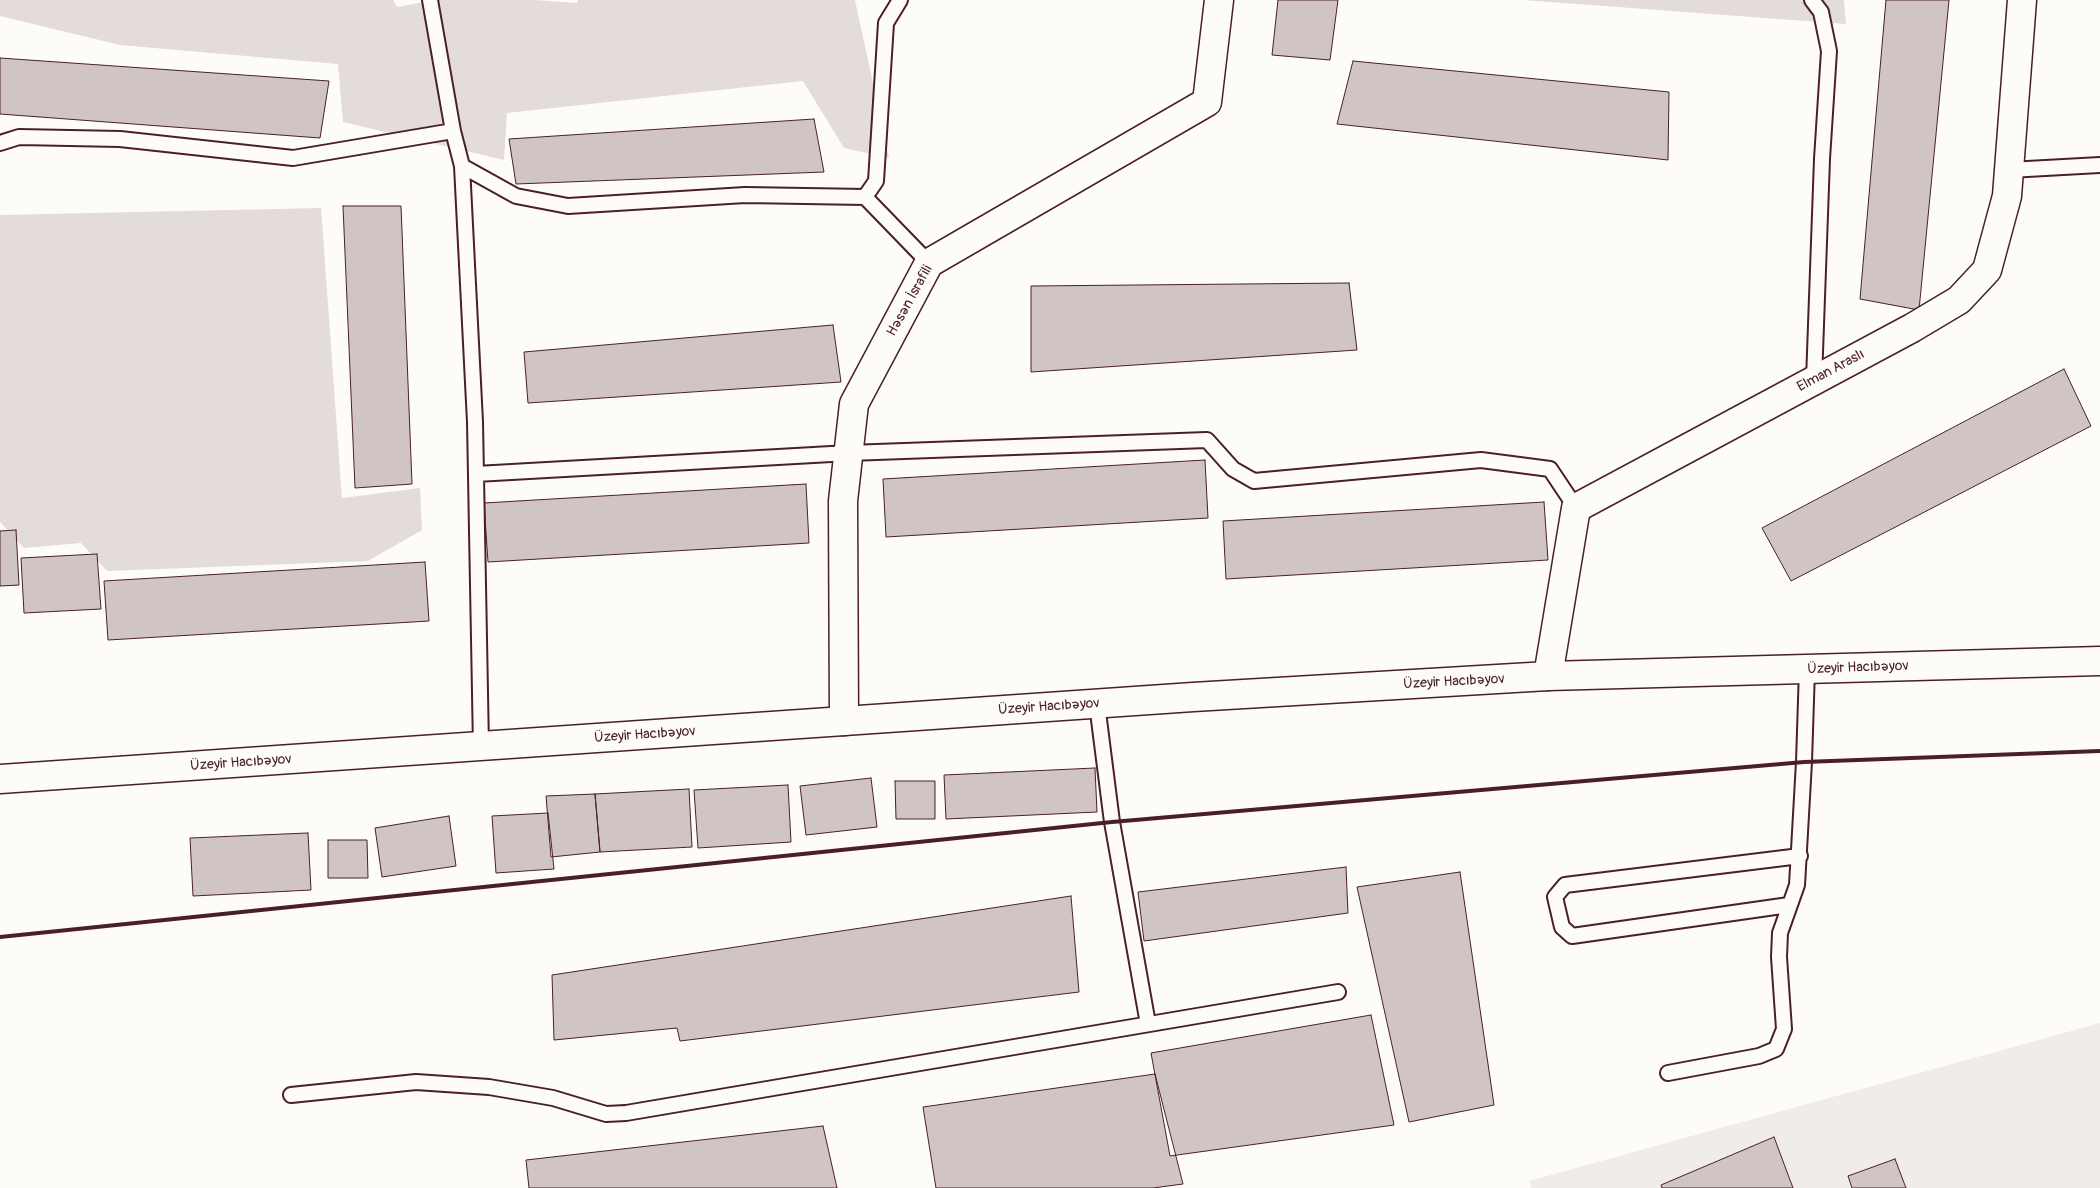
<!DOCTYPE html>
<meta charset="utf-8">
<style>
body{margin:0}
canvas{display:block;background:#fdfcf7}
</style>
<canvas width="2100" height="1188"></canvas>
<script>
const c = document.querySelector('canvas').getContext('2d');
c.lineJoin = 'round';
function fillPath(path, color) {
  c.fillStyle = color;
  c.fill(path, 'evenodd');
}
function shape(rows) {
  const path = new Path2D();
  for (const r of rows) {
    path.moveTo(r[0], r[1]);
    for (let i = 2; i < r.length; i += 2) path.lineTo(r[i], r[i + 1]);
  }
  return path;
}
function trace(path, color, width, dash) {
  c.strokeStyle = color;
  c.lineWidth = width;
  c.lineCap = dash ? 'butt' : 'round';
  c.setLineDash(dash || []);
  c.stroke(path);
}
function label(font, color, halo, rows, align = 'center') {
  c.font = font + ' Pangolin,sans-serif';
  c.lineWidth = 5;
  c.setLineDash([]);
  c.textBaseline = 'middle';
  c.strokeStyle = halo;
  c.fillStyle = color;
  for (const [text, x, y, turn = 0] of rows) {
    c.save();
    c.translate(x, y);
    c.rotate((+turn || 0) * Math.PI / 180);
    c.textAlign = isNaN(turn) ? turn : align;
    if (halo) c.strokeText(text, 0, 0);
    c.fillText(text, 0, 0);
    c.restore();
  }
}
fillPath(shape([
 [2100,1023,2100,1188,1531,1188,1529,1181]
]), '#f0ece8');
fillPath(shape([
 [0,0,393,0,397,7,436,0,535,0,577,3,578,0,855,0,889,158,844,148,803,81,507,113,504,160,343,122,338,64,120,45,0,16],
 [1523,0,1844,0,1846,24],
 [321,208,342,498,420,488,422,530,368,561,107,571,81,543,24,548,0,522,0,215]
]), '#e3dcda');
const building = shape([
 [1278,0,1338,0,1330,60,1272,55,1278,0],
 [1886,0,1949,0,1919,310,1860,299,1886,0],
 [0,58,329,81,320,138,0,114,0,58],
 [1353,61,1669,92,1668,160,1337,124,1353,61],
 [814,119,824,172,516,184,509,139,814,119],
 [343,206,401,206,412,484,355,488,343,206],
 [1349,283,1357,350,1031,372,1031,286,1349,283],
 [833,325,841,382,528,403,524,352,833,325],
 [2064,369,2091,426,1791,581,1762,528,2064,369],
 [1205,460,1208,518,886,537,883,479,1205,460],
 [806,484,809,543,488,562,484,503,806,484],
 [1544,502,1548,560,1226,579,1223,521,1544,502],
 [16,530,19,585,0,586,0,531,16,530],
 [97,554,101,609,24,613,21,558,97,554],
 [425,562,429,621,108,640,104,581,425,562],
 [1095,768,1097,812,946,819,944,775,1095,768],
 [871,778,877,827,806,835,800,786,871,778],
 [895,781,935,781,935,819,896,819,895,781],
 [788,785,791,842,698,848,694,790,788,785],
 [689,789,692,847,600,852,595,794,689,789],
 [595,794,600,852,551,857,546,796,595,794],
 [548,813,554,869,496,873,492,816,548,813],
 [449,816,456,866,382,877,375,828,449,816],
 [308,833,311,890,193,896,190,838,308,833],
 [328,840,367,840,368,878,328,878,328,840],
 [1346,867,1348,913,1144,941,1138,892,1346,867],
 [1460,872,1494,1105,1409,1122,1357,887,1460,872],
 [1071,896,1079,992,680,1041,677,1028,554,1040,552,975,1071,896],
 [1371,1015,1394,1125,1170,1156,1151,1053,1371,1015],
 [1155,1074,1183,1184,1153,1188,936,1188,923,1107,1155,1074],
 [823,1126,837,1188,529,1188,526,1160,823,1126],
 [1774,1137,1793,1188,1662,1188,1661,1185,1774,1137],
 [1895,1159,1906,1188,1852,1188,1848,1176,1895,1159]
]);
fillPath(building, '#d0c5c4');
trace(building, '#4a1f2b', 1);
const lane = shape([
 [430,0,453,131,462,166,475,422,481,747],
 [1812,0,1821,12,1829,51,1822,159,1814,380],
 [0,143,19,137,120,139,293,158,453,131],
 [462,166,516,196,568,206,745,195,865,197,929,263],
 [2009,170,2100,165],
 [865,197,876,181,886,23,900,0],
 [476,474,849,453,1207,440,1233,469,1254,481,1481,460,1550,469,1576,508],
 [1097,704,1112,822,1148,1024],
 [1789,905,1572,936,1562,927,1555,897,1565,885,1800,856],
 [1668,1073,1759,1056,1776,1049,1784,1029,1779,957,1780,933,1797,885,1804,762,1807,669],
 [291,1095,416,1082,489,1087,553,1098,606,1114,626,1113,1338,992]
]);
const street = shape([
 [1548,676,1576,508,1912,328,1959,300,1987,270,2007,196,2022,0],
 [844,721,843,501,854,404,929,263,1207,102,1219,0]
]);
const secondary = shape([
 [0,779,1193,697,1548,676,2100,661]
]);
trace(lane, '#4a1f2b', 18);
trace(street, '#4a1f2b', 31);
trace(secondary, '#4a1f2b', 31);
trace(lane, '#fdfcf7', 14);
trace(street, '#fdfcf7', 28);
trace(secondary, '#fdfcf7', 28);
trace(shape([
 [0,937,1112,822,1804,762,2100,751]
]), '#4a1f2b', 4);
label('14px', '#4a1f2b', '#fdfcf7', [
 ["Həsən İsrafili",910,301,-61],
 ["Elman Araslı",1831,371,-28],
 ["Üzeyir Hacıbəyov",1858,668,-2],
 ["Üzeyir Hacıbəyov",1454,682,-3],
 ["Üzeyir Hacıbəyov",1049,707,-4],
 ["Üzeyir Hacıbəyov",645,735,-4],
 ["Üzeyir Hacıbəyov",241,763,-4]
]);
</script>
